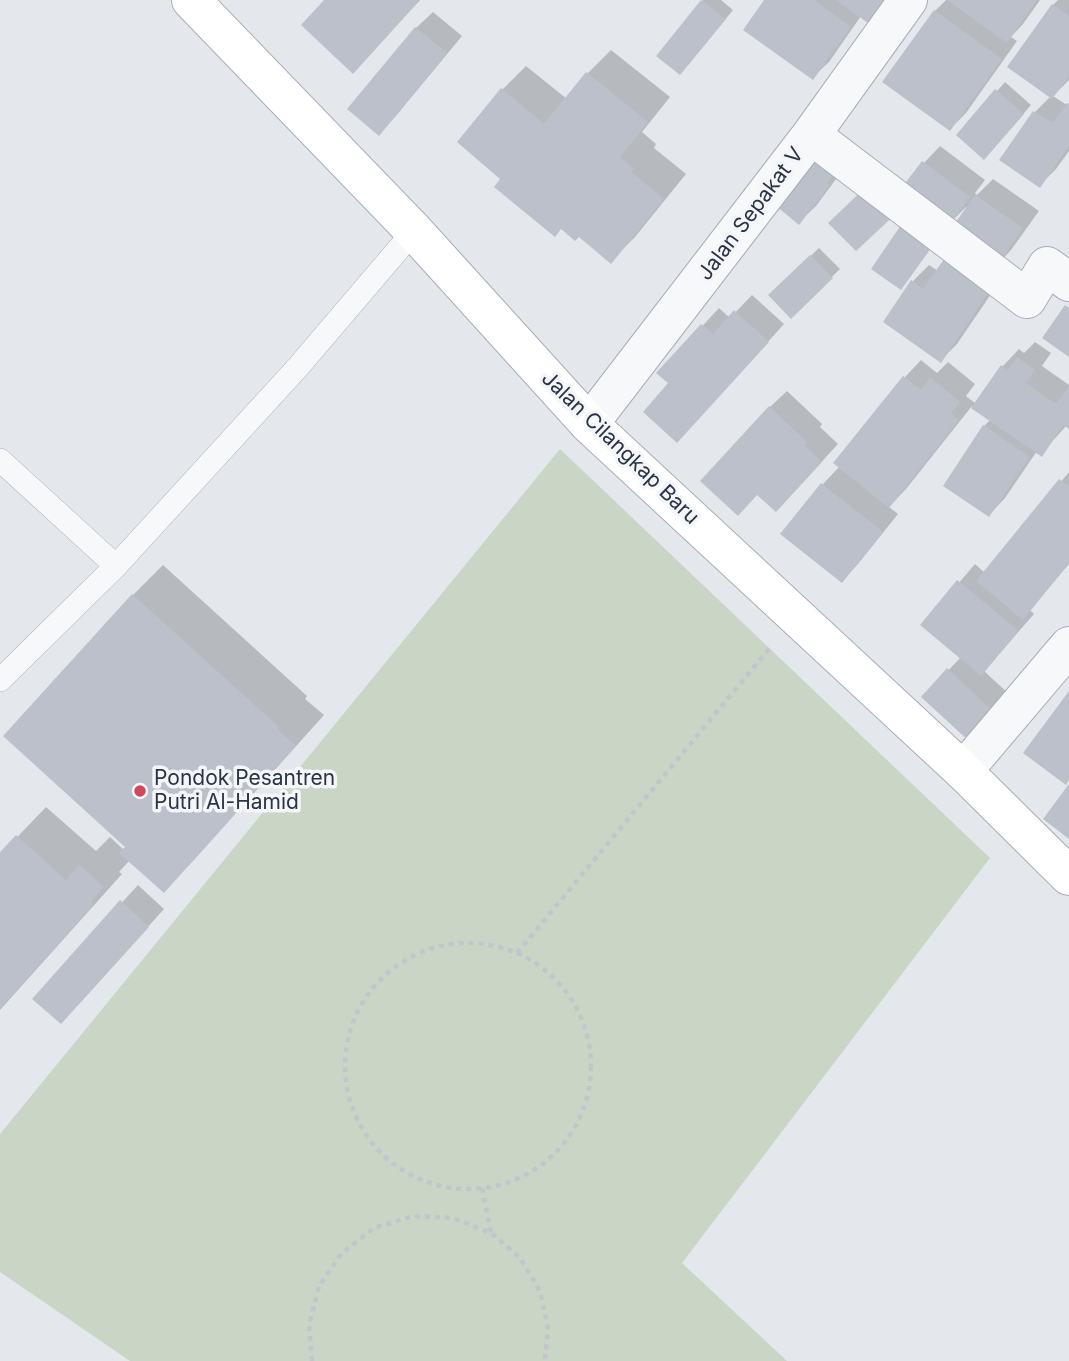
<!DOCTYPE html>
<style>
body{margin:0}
canvas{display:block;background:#e4e7ec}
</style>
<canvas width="1069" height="1361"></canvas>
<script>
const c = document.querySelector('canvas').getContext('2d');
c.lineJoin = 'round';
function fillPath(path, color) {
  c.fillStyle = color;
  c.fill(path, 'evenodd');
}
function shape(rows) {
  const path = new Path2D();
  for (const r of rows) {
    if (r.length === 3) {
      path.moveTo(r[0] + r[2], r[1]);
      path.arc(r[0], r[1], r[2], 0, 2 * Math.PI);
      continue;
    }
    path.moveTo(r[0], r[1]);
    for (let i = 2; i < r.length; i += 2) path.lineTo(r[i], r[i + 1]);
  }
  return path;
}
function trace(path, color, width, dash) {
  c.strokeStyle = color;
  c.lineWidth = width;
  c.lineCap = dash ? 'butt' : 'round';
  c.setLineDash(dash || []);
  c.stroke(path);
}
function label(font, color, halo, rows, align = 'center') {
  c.font = font + ' Inter,sans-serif';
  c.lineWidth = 7;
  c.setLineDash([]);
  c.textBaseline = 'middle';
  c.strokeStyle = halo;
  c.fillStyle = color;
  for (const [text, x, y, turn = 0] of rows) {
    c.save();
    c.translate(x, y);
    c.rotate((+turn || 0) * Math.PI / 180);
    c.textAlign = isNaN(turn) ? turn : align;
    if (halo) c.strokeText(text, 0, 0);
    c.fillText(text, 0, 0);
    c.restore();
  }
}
fillPath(shape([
 [560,449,990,858,682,1263,787,1361,130,1361,0,1272,0,1134]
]), '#c9d6c5');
fillPath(shape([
 [326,0,420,0,353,72],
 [703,0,721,0,733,10,688,65,659,56],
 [766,0,899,0,861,16,829,62,812,78],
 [946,0,1040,0,1023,24,1011,37,1017,41,966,113,950,129,935,11],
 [1058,0,1069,0,1069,80,1053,96,1067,105,1069,103,1069,151,1056,169,1039,186,1001,160,1035,112,1051,96,1053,5],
 [433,12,462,36,395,117,379,133,416,28],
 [611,50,670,97,642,132,656,144,654,148,686,174,635,237,611,261,503,179,502,90,526,66,567,99,588,73],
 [1005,82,1031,105,992,150,958,135],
 [839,131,858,146,845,167,816,206,799,222,822,148],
 [940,146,985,180,975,193,977,195,993,179,1039,211,1011,250,999,263,1008,269,957,344,941,360,912,282,929,265,938,271,948,256,967,209,966,207,945,228,924,163],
 [819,248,840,269,791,316,770,295],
 [752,295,784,324,694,424,671,383,659,373,719,308,730,318],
 [1035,342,1051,353,1042,366,1069,385,1069,427,1067,425,1041,454,1037,451,1005,498,989,515,984,426,991,419,972,406,906,489,889,507,898,514,858,564,842,581,783,534,823,484,840,466,836,463,905,377,921,360,937,373,948,362,975,384,966,396,976,404,1003,366,1019,349,1024,353],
 [787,391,822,424,820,427,838,444,793,493,758,493,770,407],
 [1069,472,1069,564,1030,610,1034,614,984,671,1011,696,986,723,923,697,961,657,923,625,975,564,985,573],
 [163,565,307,696,305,699,324,715,193,861,164,890,130,860,119,872,122,874,0,1010,0,855,46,807,96,851,110,837,124,850,127,847,6,736,133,595],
 [138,885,164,909,78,1005,35,998]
]), '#0003');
fillPath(shape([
 [324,0,420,0,353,74,301,25],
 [701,0,726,19,680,75,656,56],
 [764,0,814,0,851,27,813,80,743,30],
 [836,0,894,0,875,28],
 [947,0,1037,0,1007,43],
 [1052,4,1069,16,1069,76,1052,99,1007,67],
 [934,10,1002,59,950,131,882,82],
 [415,27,447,53,379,136,347,109],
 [586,72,648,122,620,157,634,169,631,172,664,199,611,264,579,237,575,241,561,229,555,237,494,187,500,179,457,142,501,88,544,124],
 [995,89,1024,114,984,160,956,135],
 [1067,103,1069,104,1069,146,1040,188,999,160,1033,111,1053,123],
 [821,147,842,164,827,183,830,185,799,225,770,201],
 [922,161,970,197,945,230,897,194],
 [870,183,898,212,856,251,828,223],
 [975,195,1023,228,995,269,946,236],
 [903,222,934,244,901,290,871,269],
 [810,255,833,278,791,319,768,295],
 [947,255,993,286,941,363,883,322,911,280,923,289],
 [1065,305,1069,308,1069,357,1042,338],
 [734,310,769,342,677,443,643,412,668,383,656,373,701,324,713,334],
 [1017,357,1035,370,1026,383,1056,404,1069,386,1069,429,1063,425,1042,457,971,408,1001,365,1008,370],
 [903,376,921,390,930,377,960,402,951,413,959,420,889,508,833,463],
 [769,406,807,442,804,445,822,462,776,512,757,495,738,516,700,481],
 [983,425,1030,457,989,517,943,486],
 [1059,479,1069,486,1069,563,1023,620,976,581],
 [821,483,883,532,842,583,780,534],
 [957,580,1019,631,981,676,920,625],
 [132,594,279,727,277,729,296,746,164,893,119,853,125,847,3,736],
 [947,668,996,714,970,742,921,697],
 [1069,691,1069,780,1066,785,1023,753],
 [1069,784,1069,839,1043,819],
 [16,835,66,880,79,865,104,887,91,902,93,905,0,1009,0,852],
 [120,900,149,927,61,1024,32,999]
]), '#bbc0ca');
const lane = shape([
 [0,460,116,566],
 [0,680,116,566,298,367,414,231]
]);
const street = shape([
 [811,135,1027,299,1047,266,1069,282],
 [589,424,811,135,908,0],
 [963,771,1069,646]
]);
const secondary = shape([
 [191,0,414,231,589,424,963,771,1069,876]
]);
trace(lane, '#a9aeb7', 24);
trace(street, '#a9aeb7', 40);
trace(secondary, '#a9aeb7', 40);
trace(shape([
 [468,1066,123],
 [517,953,769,649],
 [482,1188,491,1232],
 [312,1361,309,1326,319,1286,342,1253,374,1228,413,1216,453,1218,491,1233,520,1258,540,1291,548,1328,545,1361]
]), '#c2c5cb', 4.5, [5, 5]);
trace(lane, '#f7f8fa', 23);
trace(street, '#f7f8fa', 38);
trace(secondary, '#fff', 38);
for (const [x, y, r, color] of [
 [140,791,7,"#d1495b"]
]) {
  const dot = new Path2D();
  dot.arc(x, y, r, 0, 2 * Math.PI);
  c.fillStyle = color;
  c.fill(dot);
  trace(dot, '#f4f6f9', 2.5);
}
label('21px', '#2b3445', '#f4f6f9', [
 ["Jalan Sepakat V",751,214,-53],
 ["Jalan Cilangkap Baru",620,448,44]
]);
label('21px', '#2b3445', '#f4f6f9', [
 ["Pondok Pesantren",154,779],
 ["Putri Al-Hamid",154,803]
], 'left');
</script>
